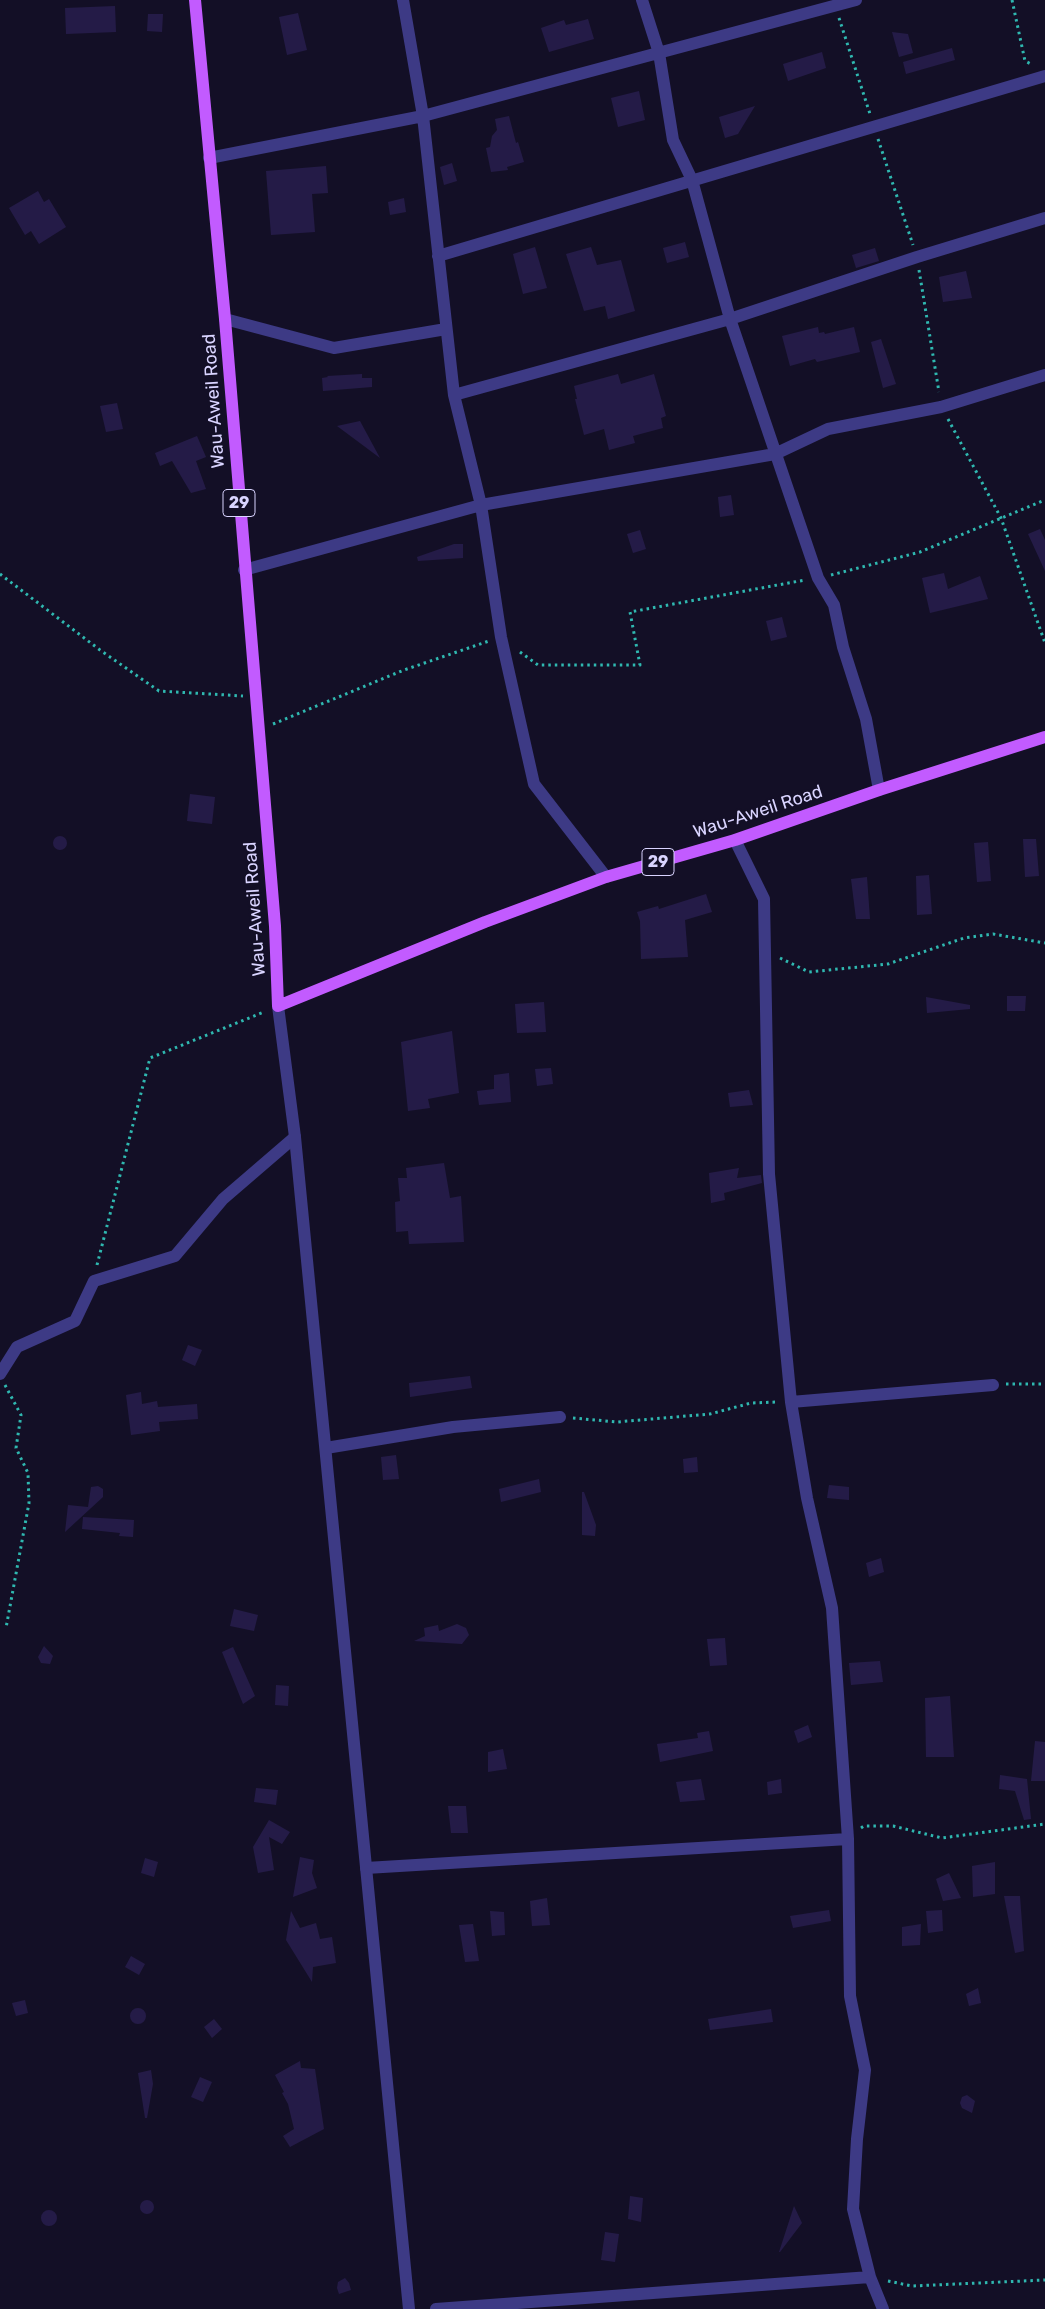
<!DOCTYPE html>
<style>
body{margin:0}
canvas{display:block;background:#130f26}
</style>
<canvas width="1045" height="2309"></canvas>
<script>
const c = document.querySelector('canvas').getContext('2d');
c.lineJoin = 'round';
function fillPath(path, color) {
  c.fillStyle = color;
  c.fill(path, 'evenodd');
}
function shape(rows) {
  const path = new Path2D();
  for (const r of rows) {
    if (r.length === 3) {
      path.moveTo(r[0] + r[2], r[1]);
      path.arc(r[0], r[1], r[2], 0, 2 * Math.PI);
      continue;
    }
    path.moveTo(r[0], r[1]);
    for (let i = 2; i < r.length; i += 2) path.lineTo(r[i], r[i + 1]);
  }
  return path;
}
function trace(path, color, width, dash) {
  c.strokeStyle = color;
  c.lineWidth = width;
  c.lineCap = dash ? 'butt' : 'round';
  c.setLineDash(dash || []);
  c.stroke(path);
}
function label(font, color, halo, rows, align = 'center') {
  c.font = font + ' Rubik,sans-serif';
  c.lineWidth = 5;
  c.setLineDash([]);
  c.textBaseline = 'middle';
  c.strokeStyle = halo;
  c.fillStyle = color;
  for (const [text, x, y, turn = 0] of rows) {
    c.save();
    c.translate(x, y);
    c.rotate((+turn || 0) * Math.PI / 180);
    c.textAlign = isNaN(turn) ? turn : align;
    if (halo) c.strokeText(text, 0, 0);
    c.fillText(text, 0, 0);
    c.restore();
  }
}
fillPath(shape([
 [115,6,116,32,66,34,65,8],
 [298,13,307,50,287,55,279,17],
 [148,14,163,14,162,32,147,31],
 [588,19,594,39,549,52,541,28,564,20,566,25],
 [892,32,908,34,913,53,899,57],
 [952,48,955,60,906,74,903,62],
 [822,52,826,68,788,81,783,64],
 [639,91,645,120,618,127,611,98],
 [755,106,738,134,725,138,719,117],
 [509,116,516,143,518,142,524,162,507,167,508,170,491,172,486,148,490,147,492,136,497,130,495,119],
 [452,163,457,181,444,185,440,167],
 [326,166,328,193,312,194,315,232,271,235,266,171],
 [38,191,44,202,49,199,66,227,39,244,31,231,25,235,9,208],
 [404,198,406,212,390,215,388,202],
 [685,242,689,257,667,263,663,248],
 [535,247,547,288,523,294,513,254],
 [591,247,597,265,621,260,635,311,608,319,605,306,584,311,566,254],
 [875,248,879,261,856,268,852,255],
 [966,271,972,298,943,302,939,277],
 [818,327,819,333,824,332,825,334,854,327,860,352,817,362,815,359,790,366,782,336],
 [881,339,896,384,883,388,871,342],
 [362,374,362,378,372,378,372,387,323,391,322,378,328,377,327,376],
 [618,374,621,384,654,374,666,416,661,418,663,428,633,436,635,443,609,450,604,429,584,435,575,399,577,399,574,386],
 [117,403,123,429,106,432,100,406],
 [360,421,380,458,337,426],
 [197,436,206,457,196,461,206,489,191,493,172,461,160,466,155,453],
 [731,495,734,515,720,517,718,497],
 [1040,529,1045,540,1045,571,1028,534],
 [640,530,646,549,633,553,627,534],
 [454,544,463,544,463,558,418,561,417,557],
 [944,573,948,589,980,576,988,599,930,613,922,578],
 [782,617,787,637,771,641,766,621],
 [190,794,215,797,212,824,187,821],
 [60,843,7],
 [1023,839,1036,839,1039,876,1025,877],
 [988,842,991,881,977,882,974,843],
 [929,875,932,914,917,915,916,876],
 [867,877,870,919,856,919,851,879],
 [706,894,712,912,685,920,688,957,641,959,640,921,637,912,658,906,659,909],
 [1007,996,1026,996,1025,1011,1007,1011],
 [926,997,970,1005,970,1009,927,1013],
 [544,1002,546,1032,517,1033,515,1004],
 [452,1031,459,1093,428,1099,430,1108,408,1111,401,1042],
 [551,1068,553,1084,537,1086,535,1069],
 [509,1073,511,1102,479,1105,477,1091,494,1089,494,1075],
 [749,1090,753,1105,730,1107,728,1093],
 [444,1163,450,1198,461,1196,464,1242,409,1244,408,1231,396,1232,395,1202,400,1201,398,1178,407,1178,406,1168],
 [739,1168,737,1178,761,1175,762,1183,724,1193,725,1200,711,1203,709,1173],
 [188,1345,202,1350,195,1366,182,1360],
 [470,1376,472,1388,410,1397,409,1383],
 [141,1392,142,1404,157,1401,158,1407,197,1404,198,1419,159,1422,160,1431,131,1435,126,1395],
 [396,1455,399,1479,383,1480,381,1457],
 [697,1457,698,1472,684,1473,683,1459],
 [539,1479,541,1492,501,1502,499,1489],
 [829,1485,849,1487,849,1500,827,1498],
 [98,1486,103,1489,103,1497,65,1532,68,1505,88,1507,91,1487],
 [582,1492,584,1492,596,1525,595,1536,582,1535],
 [83,1517,134,1520,133,1537,119,1536,120,1533,82,1529],
 [881,1558,884,1572,869,1577,866,1563],
 [234,1609,258,1615,254,1631,230,1626],
 [457,1624,466,1628,469,1635,462,1644,414,1641,425,1636,424,1628,438,1625,439,1631],
 [725,1638,727,1665,710,1666,707,1639],
 [44,1646,53,1656,50,1664,41,1663,38,1657],
 [233,1647,255,1696,243,1704,222,1652],
 [880,1661,883,1682,851,1685,849,1663],
 [276,1685,289,1686,288,1706,275,1705],
 [950,1696,954,1757,926,1757,925,1698],
 [808,1725,812,1737,798,1743,794,1731],
 [709,1731,713,1751,660,1762,657,1744,698,1738,697,1733],
 [1035,1741,1045,1742,1045,1781,1031,1781],
 [503,1749,507,1769,488,1772,488,1752],
 [1000,1775,1027,1779,1031,1819,1024,1820,1015,1791,999,1789],
 [701,1779,705,1800,680,1802,676,1782],
 [781,1779,782,1793,768,1795,767,1782],
 [256,1788,278,1790,276,1805,254,1802],
 [448,1806,466,1806,468,1833,451,1833],
 [269,1820,290,1832,282,1844,269,1837,274,1870,258,1873,253,1847],
 [300,1857,314,1860,312,1873,317,1888,293,1897],
 [145,1858,158,1862,154,1877,141,1873],
 [995,1862,995,1894,973,1897,972,1866],
 [949,1873,961,1898,943,1901,936,1879],
 [1004,1896,1020,1896,1024,1951,1015,1953],
 [547,1898,550,1925,532,1926,530,1901],
 [829,1910,831,1921,793,1928,790,1916],
 [942,1910,943,1931,928,1933,926,1911],
 [291,1911,300,1928,316,1923,320,1939,332,1937,336,1963,313,1967,312,1982,286,1940],
 [490,1911,504,1912,505,1935,492,1936],
 [473,1924,479,1961,465,1962,459,1925],
 [921,1924,920,1945,902,1946,902,1927],
 [131,1956,145,1964,139,1975,125,1967],
 [978,1988,981,2003,969,2006,966,1994],
 [25,2000,28,2013,16,2016,12,2003],
 [138,2016,8],
 [771,2009,773,2022,710,2030,708,2019],
 [214,2019,222,2029,212,2038,204,2027],
 [300,2061,301,2068,315,2069,324,2129,290,2147,283,2136,294,2129,288,2104,282,2093,284,2092,275,2075],
 [151,2070,153,2084,147,2118,145,2118,138,2073],
 [200,2077,212,2082,203,2102,191,2097],
 [967,2095,975,2101,972,2113,962,2108,960,2103,962,2097],
 [630,2196,643,2198,641,2222,628,2219],
 [147,2207,7],
 [794,2206,802,2223,780,2252,779,2252],
 [49,2218,8],
 [605,2232,619,2234,615,2262,601,2260],
 [345,2278,349,2283,351,2290,339,2294,337,2288,338,2282]
]), '#241b47');
trace(shape([
 [1012,0,1025,61,1033,65],
 [839,18,870,114],
 [878,139,913,245],
 [919,270,939,392],
 [948,419,1001,518,1045,643],
 [0,574,100,650,159,691,243,696],
 [831,575,920,552,1045,500],
 [520,652,538,665,640,665,630,612,805,580],
 [273,724,404,670,489,641],
 [780,958,809,972,888,964,964,938,993,934,1045,943],
 [97,1265,150,1058,264,1012],
 [1006,1384,1045,1384],
 [5,1385,21,1415,16,1448,28,1473,29,1503,6,1628],
 [573,1418,617,1422,710,1414,751,1403,778,1402],
 [861,1828,864,1826,893,1826,942,1838,1045,1824],
 [888,2281,912,2286,1045,2280]
]), '#2fb8b0', 3, [2.5, 4]);
trace(shape([
 [403,0,423,116,454,395,481,505,501,637,534,784,606,877],
 [642,0,659,53,673,140,692,180,730,319,818,578,834,605,843,647,866,719,879,790],
 [209,158,423,116,856,0],
 [438,256,1045,76],
 [225,319,334,348,446,329],
 [454,395,730,319,917,257,1045,218],
 [244,570,481,505,775,454,828,429,941,407,1045,375],
 [735,840,764,899,769,1174,791,1402,807,1498,832,1608,848,1839,850,1996,865,2070,857,2139,853,2209,870,2277,883,2309],
 [0,1374,17,1347,75,1321,94,1281,175,1256,223,1199,295,1137],
 [791,1402,993,1385],
 [326,1448,453,1427,560,1417],
 [366,1868,848,1839],
 [436,2309,870,2277]
]), '#3d3a85', 12);
trace(shape([
 [278,1006,295,1137,409,2309]
]), '#3d3a85', 12);
trace(shape([
 [195,0,225,319,275,926,278,1006,485,922,606,877,735,840,879,790,1045,737]
]), '#c25bff', 12);
for (const [x, y, w] of [
 [239,503,32],
 [658,862,32]
]) {
  const box = new Path2D();
  box.roundRect(x - w / 2, y - 13.5, w, 27, 4);
  c.fillStyle = '#130f26';
  c.fill(box);
  trace(box, '#d9d4ff', 1);
}
label('bold 16px', '#d9d4ff', null, [
 ["29",239,503],
 ["29",658,862]
]);
label('18px', '#d9d4ff', '#130f26', [
 ["Wau-Aweil Road",214,401,-94],
 ["Wau-Aweil Road",758,812,-18],
 ["Wau-Aweil Road",255,909,-94]
]);
</script>
